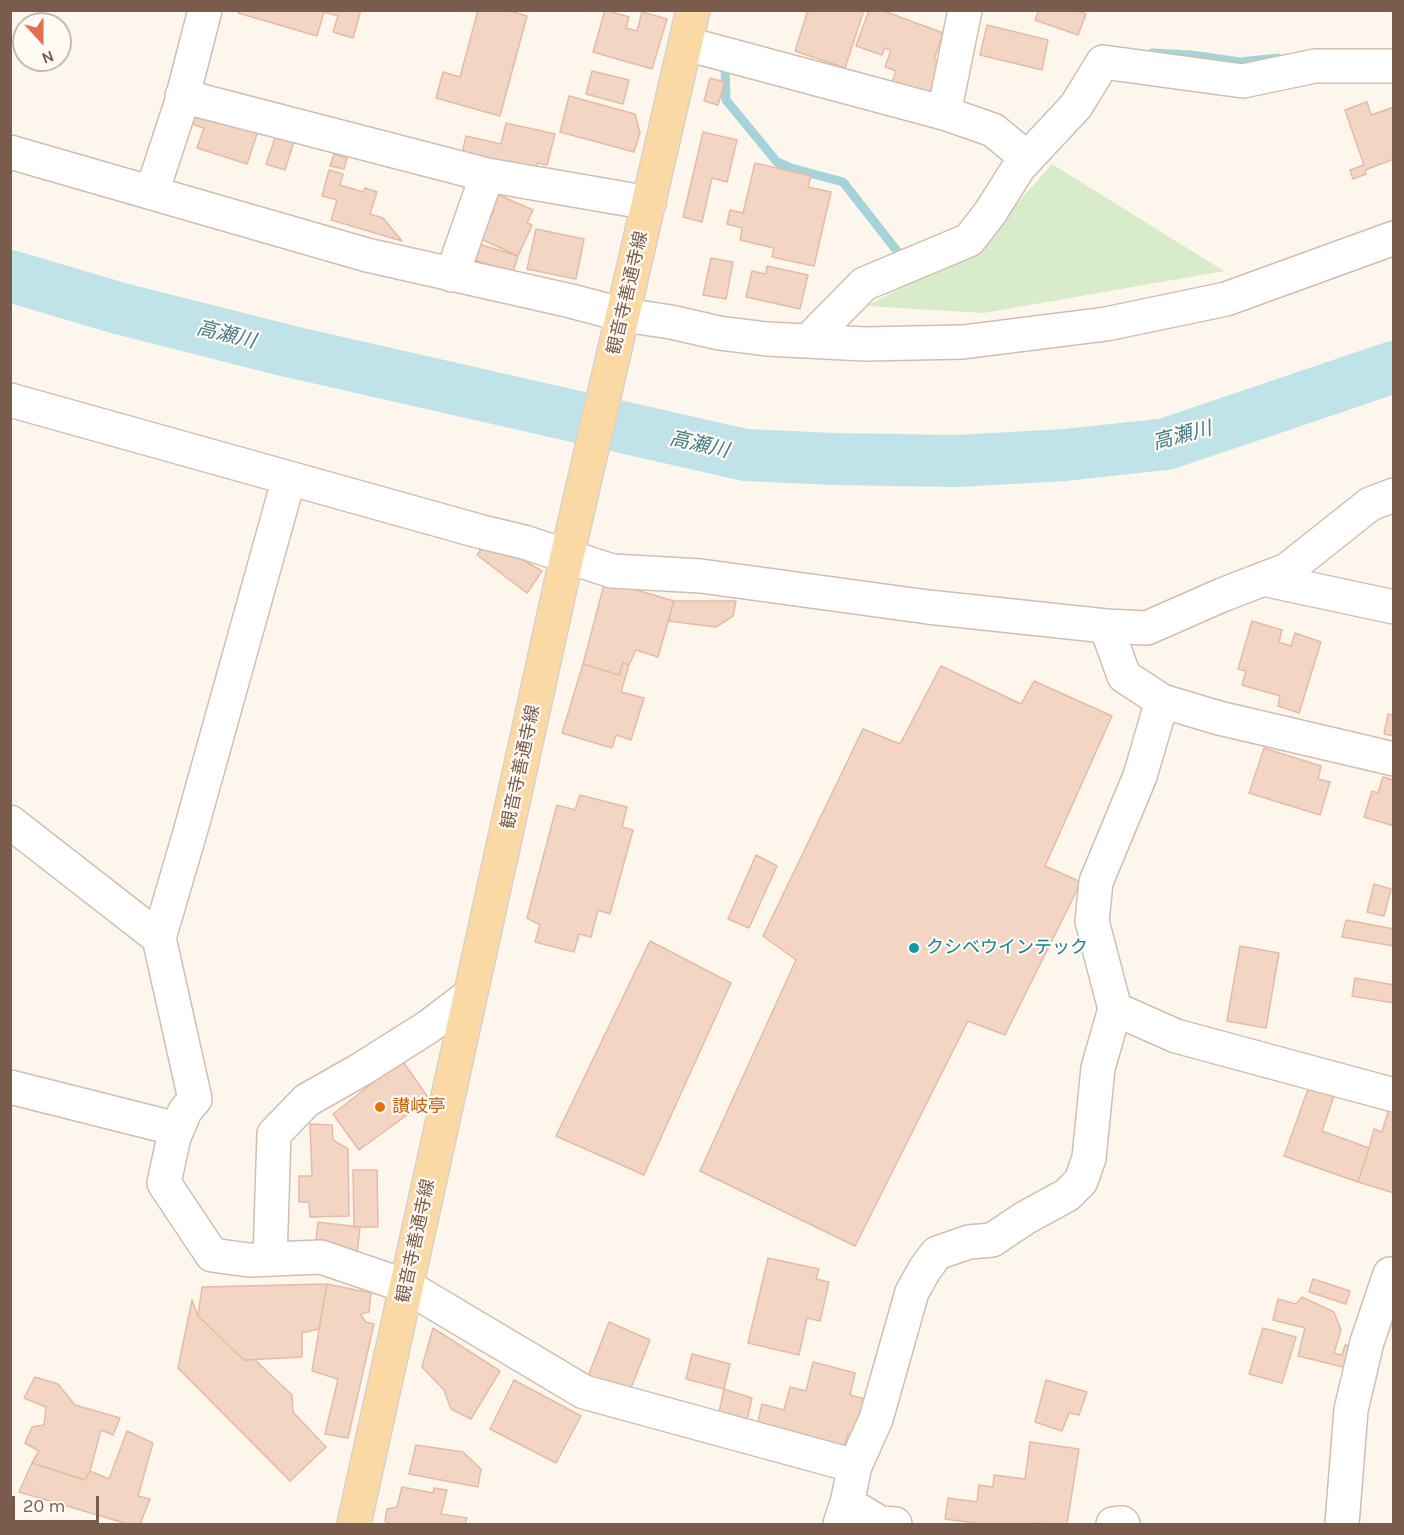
<!DOCTYPE html>
<meta charset="utf-8">
<style>
body{margin:0}
#map{position:relative;width:1404px;height:1535px;overflow:hidden;background:#fdf6ec;font-family:Karla,sans-serif}
canvas{display:block}
.frame{position:absolute;inset:0;border:12px solid #7a5c4d;pointer-events:none}
.north{position:absolute;left:12px;top:12px;width:60px;height:60px;box-sizing:border-box;background:#fffaf3;border:2px solid #cabbb1;border-radius:50%;rotate:159deg;font-size:16px;font-weight:700;line-height:24px;text-align:center;color:#7a5c4d}
.north::after{content:'';display:block;margin:auto;width:21px;height:27px;background:#e76f51;clip-path:polygon(50% 0,100% 100%,50% 72%,0 100%)}
.scale{position:absolute;left:12px;top:1496px;width:87px;height:27px;box-sizing:border-box;border:3px solid #7a5c4d;border-top:0;padding-left:8px;font-size:18px;line-height:21px;white-space:nowrap;color:#7a5c4d;-webkit-text-stroke:4px #fffaf3;paint-order:stroke}
</style>
<div id="map">
<canvas width="1404" height="1535"></canvas>
<div class="frame"></div>
<div class="north">N</div>
<div class="scale">20 m</div>
</div>
<script>
const c = document.querySelector('canvas').getContext('2d');
c.lineJoin = 'round';
function fillPath(path, color) {
  c.fillStyle = color;
  c.fill(path, 'evenodd');
}
function shape(rows) {
  const path = new Path2D();
  for (const r of rows) {
    path.moveTo(r[0], r[1]);
    for (let i = 2; i < r.length; i += 2) path.lineTo(r[i], r[i + 1]);
  }
  return path;
}
function trace(path, color, width, dash) {
  c.strokeStyle = color;
  c.lineWidth = width;
  c.lineCap = dash ? 'butt' : 'round';
  c.setLineDash(dash || []);
  c.stroke(path);
}
function label(font, color, halo, rows, align = 'center') {
  c.font = font + ' Karla,"Noto Sans JP",sans-serif';
  c.lineWidth = 4.5;
  c.setLineDash([]);
  c.textBaseline = 'middle';
  c.strokeStyle = halo;
  c.fillStyle = color;
  for (const [text, x, y, turn = 0] of rows) {
    c.save();
    c.translate(x, y);
    c.rotate((+turn || 0) * Math.PI / 180);
    c.textAlign = isNaN(turn) ? turn : align;
    if (halo) c.strokeText(text, 0, 0);
    c.fillText(text, 0, 0);
    c.restore();
  }
}
fillPath(shape([
 [1052,164,1224,271,984,313,866,306,976,250]
]), '#d8ecc9');
trace(shape([
 [1152,53,1191,55,1240,62,1278,58],
 [725,68,726,100,777,162,791,168,843,182,901,256,908,253]
]), '#a5d3da', 9);
trace(shape([
 [10,276,118,308,288,351,745,455,834,459,957,461,1065,455,1166,444,1394,367]
]), '#bfe3e8', 52);
const building = shape([
 [239,10,361,10,353,38,333,32,338,16,324,12,317,36,238,13,239,10],
 [478,10,506,10,527,16,500,116,436,98,443,72,460,77,478,10],
 [605,10,629,17,626,28,637,31,642,12,667,19,652,69,593,52,605,10],
 [808,10,864,10,845,68,795,51,808,10],
 [869,10,881,10,943,33,934,60,943,63,932,91,923,94,892,82,896,71,885,67,891,50,885,48,882,55,856,46,869,10],
 [1039,10,1077,10,1086,14,1078,35,1035,20,1039,10],
 [987,25,1048,40,1042,70,980,55,987,25],
 [592,71,629,80,623,104,586,94,592,71],
 [710,78,725,82,718,105,704,101,710,78],
 [569,96,635,114,640,133,634,152,560,132,569,96],
 [1367,102,1371,115,1394,107,1394,159,1365,170,1366,174,1353,179,1350,170,1364,165,1345,110,1367,102],
 [194,107,259,128,247,164,197,148,204,128,189,123,194,107],
 [506,123,555,134,547,165,537,163,535,175,461,158,466,136,501,144,506,123],
 [703,132,737,140,727,182,712,178,702,222,683,217,703,132],
 [276,135,294,141,285,170,266,164,276,135],
 [334,154,347,158,344,169,330,166,334,154],
 [755,163,811,176,808,187,831,192,814,266,772,257,774,248,740,240,742,228,727,224,730,210,743,213,755,163],
 [329,170,343,174,340,185,363,192,365,188,377,192,370,214,383,218,402,241,331,220,337,200,322,196,329,170],
 [494,193,533,210,527,223,532,225,518,256,481,239,494,210,488,207,494,193],
 [536,229,584,239,576,279,527,269,536,229],
 [479,244,518,256,513,272,474,260,479,244],
 [711,258,733,262,726,299,703,295,711,258],
 [767,266,808,275,800,309,746,297,752,271,766,274,767,266],
 [488,540,542,571,527,593,477,555,488,540],
 [605,581,674,601,658,657,636,650,629,665,623,663,619,675,583,664,605,581],
 [674,601,736,601,733,616,716,627,668,621,674,601],
 [1252,621,1282,630,1279,642,1291,646,1295,633,1321,642,1299,713,1278,706,1280,696,1242,685,1246,671,1238,669,1252,621],
 [623,663,629,665,621,692,644,698,631,740,616,735,612,748,562,733,583,664,619,675,623,663],
 [941,666,1021,704,1034,681,1112,716,1045,866,1081,882,1005,1035,968,1021,855,1246,700,1171,796,960,763,936,863,729,900,744,941,666],
 [1388,714,1394,715,1394,736,1384,734,1388,714],
 [1264,748,1321,766,1318,779,1330,782,1320,815,1249,793,1264,748],
 [1383,777,1394,780,1394,826,1364,817,1372,791,1378,793,1383,777],
 [580,795,627,807,622,827,633,830,610,914,598,910,591,937,579,934,574,952,535,942,540,925,527,918,557,805,575,810,580,795],
 [756,855,777,866,749,928,728,919,756,855],
 [1374,884,1391,889,1384,916,1367,912,1374,884],
 [1346,920,1394,929,1394,946,1342,937,1346,920],
 [650,941,731,983,644,1175,556,1136,650,941],
 [1240,946,1279,953,1266,1028,1227,1021,1240,946],
 [1355,978,1394,985,1394,1003,1352,996,1355,978],
 [402,1060,429,1099,359,1150,333,1114,402,1060],
 [1311,1081,1336,1090,1322,1131,1369,1148,1358,1182,1284,1156,1311,1081],
 [1390,1105,1394,1106,1394,1193,1358,1182,1369,1148,1374,1129,1382,1132,1390,1105],
 [310,1124,332,1125,333,1140,348,1149,349,1216,310,1217,309,1202,299,1202,299,1176,312,1176,310,1124],
 [353,1170,377,1170,378,1227,354,1227,353,1170],
 [318,1222,360,1227,357,1254,315,1250,318,1222],
 [768,1258,819,1269,816,1279,829,1282,820,1321,807,1318,799,1355,748,1343,768,1258],
 [1313,1279,1350,1291,1346,1304,1309,1292,1313,1279],
 [327,1284,371,1293,369,1312,360,1314,366,1322,374,1324,348,1438,325,1434,338,1379,312,1371,327,1284],
 [327,1284,319,1329,302,1333,302,1357,244,1360,198,1316,202,1287,327,1284],
 [1302,1297,1334,1312,1341,1330,1334,1353,1342,1355,1345,1345,1353,1347,1347,1368,1298,1356,1305,1328,1273,1320,1278,1299,1296,1304,1302,1297],
 [192,1300,198,1316,244,1360,255,1360,292,1395,293,1412,326,1447,290,1481,178,1368,192,1300],
 [609,1322,650,1340,629,1393,587,1379,609,1322],
 [433,1328,500,1371,471,1419,451,1409,444,1390,422,1367,433,1328],
 [1263,1328,1296,1337,1282,1383,1249,1374,1263,1328],
 [692,1354,730,1364,724,1389,686,1379,692,1354],
 [813,1362,855,1373,850,1395,869,1400,859,1437,848,1434,842,1456,755,1434,762,1404,784,1410,790,1387,806,1391,813,1362],
 [35,1377,58,1384,75,1405,120,1418,113,1435,101,1430,90,1471,85,1480,32,1463,39,1451,25,1443,32,1427,44,1425,46,1407,24,1398,35,1377],
 [514,1380,581,1416,556,1463,490,1429,514,1380],
 [1046,1380,1087,1392,1079,1415,1069,1413,1062,1431,1035,1422,1046,1380],
 [724,1389,752,1398,746,1424,718,1417,724,1389],
 [127,1431,153,1443,138,1496,150,1499,140,1524,128,1524,19,1492,32,1463,85,1480,90,1471,109,1479,127,1431],
 [1030,1442,1079,1449,1067,1524,1030,1523,1030,1524,982,1524,945,1519,948,1498,977,1502,979,1485,993,1487,994,1475,1025,1479,1030,1442],
 [416,1445,463,1452,481,1469,478,1487,409,1474,416,1445],
 [402,1487,433,1493,434,1488,447,1490,441,1514,467,1518,465,1524,390,1524,385,1521,387,1509,397,1507,402,1487]
]);
fillPath(building, '#f3d5c3');
trace(building, '#e6bba3', 1.5);
const minor = shape([
 [685,47,702,48,944,113,965,10],
 [182,96,487,175,649,203],
 [944,113,993,130,1027,158],
 [10,152,367,255,571,301,624,315,671,322,719,333,767,339,865,344,963,342,1106,324,1226,299,1394,238],
 [152,192,180,107,205,10],
 [452,275,487,175],
 [808,341,864,284,969,240,990,213,1019,167,1076,106,1103,62,1243,81,1315,66,1394,66],
 [10,400,482,532,524,542,612,571,701,576,928,607,1106,626,1147,628,1222,595,1287,570,1370,504,1394,495],
 [1263,579,1394,607],
 [1106,626,1124,676,1162,701,1219,718,1394,759],
 [10,822,159,938,195,1099,185,1111,174,1137,164,1183,212,1255,249,1260,321,1257,406,1286,584,1392,855,1466],
 [159,938,189,836,289,478],
 [1115,1009,1176,1036,1394,1095],
 [10,1087,177,1129],
 [270,1259,274,1134,307,1100,360,1070,428,1027,470,995],
 [847,1503,880,1523,895,1524],
 [840,1524,847,1503,855,1466,876,1419,912,1292,925,1269,937,1253,969,1242,992,1240,1025,1218,1067,1195,1081,1181,1089,1158,1098,1068,1115,1009,1092,921,1096,882,1140,776,1162,701],
 [1113,1524,1122,1523,1123,1524],
 [1342,1524,1351,1410,1367,1342,1390,1274]
]);
const major = shape([
 [354,1524,567,556,693,10]
]);
trace(minor, '#d1beb0', 36);
trace(major, '#dad1cd', 36);
trace(minor, '#fff', 33);
trace(major, '#fbd9a5', 33);
for (const [x, y, r, color] of [
 [914,948,6,"#0f9aa8"],
 [380,1107,6,"#e8710a"]
]) {
  const dot = new Path2D();
  dot.arc(x, y, r, 0, 2 * Math.PI);
  c.fillStyle = color;
  c.fill(dot);
  trace(dot, '#fffaf3', 2);
}
label('18px', '#7a5c4d', '#fffaf3', [
 ["観音寺善通寺線",628,293,-77],
 ["観音寺善通寺線",521,767,-78],
 ["観音寺善通寺線",416,1241,-78]
]);
label('18px', '#0d838f', '#fffaf3', [
 ["クシベウインテック",926,948]
], 'left');
label('18px', '#c56008', '#fffaf3', [
 ["讃岐亭",392,1107]
], 'left');
label('italic 20px', '#437c86', '#fffaf3', [
 ["高瀬川",226,335,14],
 ["高瀬川",1182,436,-15],
 ["高瀬川",699,445,13]
]);
</script>
